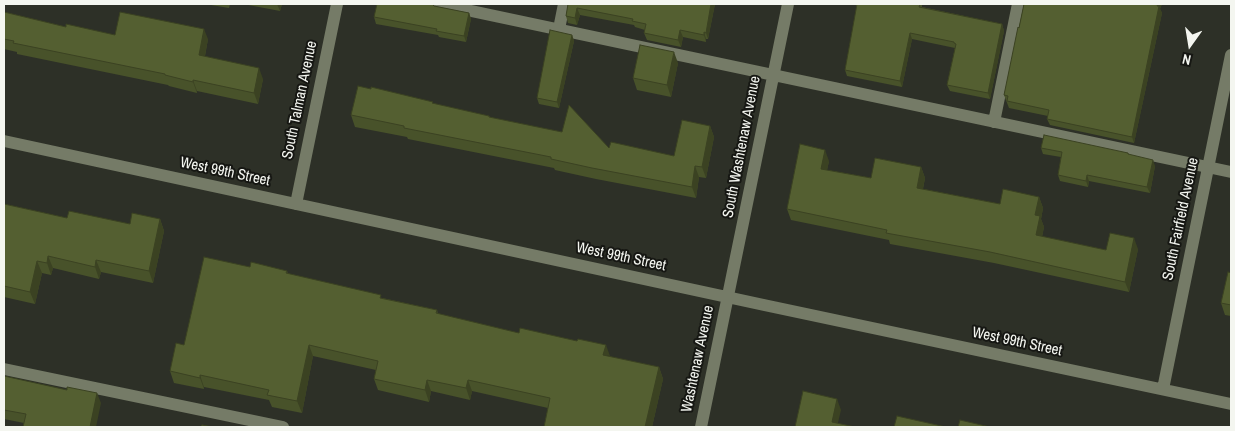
<!DOCTYPE html>
<style>
body{margin:0}
#map{position:relative;width:1235px;height:431px;overflow:hidden;background:#2d3027;font-family:"Archivo Narrow",sans-serif}
canvas{display:block}
.frame{position:absolute;inset:0;border:5px solid #f4f6f0;pointer-events:none}
.north{position:absolute;left:1165px;top:20px;width:50px;height:50px;-webkit-text-stroke:4px #161713;paint-order:stroke;rotate:193deg;font-size:14px;font-weight:700;line-height:20px;text-align:center;color:#f4f6f0}
.north::after{content:'';display:block;margin:auto;width:18px;height:22px;background:#f4f6f0;clip-path:polygon(50% 0,100% 100%,50% 72%,0 100%)}
</style>
<div id="map">
<canvas width="1235" height="431"></canvas>
<div class="frame"></div>
<div class="north">N</div>
</div>
<script>
const c = document.querySelector('canvas').getContext('2d');
c.lineJoin = 'round';
function shape(rows) {
  const path = new Path2D();
  for (const r of rows) {
    path.moveTo(r[0], r[1]);
    for (let i = 2; i < r.length; i += 2) path.lineTo(r[i], r[i + 1]);
  }
  return path;
}
function trace(path, color, width, dash) {
  c.strokeStyle = color;
  c.lineWidth = width;
  c.lineCap = dash ? 'butt' : 'round';
  c.setLineDash(dash || []);
  c.stroke(path);
}
function fillPath(path, color) {
  c.fillStyle = color;
  c.fill(path, 'evenodd');
}
function label(font, color, halo, rows, align = 'center') {
  c.font = font + ' "Archivo Narrow",sans-serif';
  c.lineWidth = 4;
  c.setLineDash([]);
  c.textBaseline = 'middle';
  c.strokeStyle = halo;
  c.fillStyle = color;
  for (const [text, x, y, turn = 0] of rows) {
    c.save();
    c.translate(x, y);
    c.rotate((+turn || 0) * Math.PI / 180);
    c.textAlign = isNaN(turn) ? turn : align;
    if (halo) c.strokeText(text, 0, 0);
    c.fillText(text, 0, 0);
    c.restore();
  }
}
trace(shape([
 [438,4,1231,172],
 [559,29,564,4],
 [994,122,1018,4],
 [4,141,764,305,1231,404],
 [296,204,337,4],
 [4,369,283,427],
 [1163,389,1231,55],
 [701,427,788,4]
]), '#757b67', 12);
fillPath(shape([
 [205,4,230,4,229,8],
 [243,4,282,4,280,11],
 [568,4,715,4,708,39,706,39,706,42,683,37,681,47,647,40,644,33,645,30,635,27,634,25,580,15,577,25,568,23,566,16],
 [855,4,922,4,922,7,1002,24,1004,31,990,99,950,91,947,85,955,48,912,39,902,87,847,76,845,70,857,7],
 [1024,4,1162,4,1160,9,1162,13,1134,143,1050,125,1047,119,1048,116,1009,108,1004,95],
 [434,6,469,13,471,19,466,42,439,37,438,35,376,24,374,17],
 [4,12,66,27,115,35,208,39,205,56,263,79,258,104,197,91,197,93,169,86,168,85,17,54,17,52,4,49],
 [572,35,574,41,559,108,539,104,537,98],
 [678,63,671,97,637,90,633,78],
 [434,104,489,116,490,117,609,148,674,156,710,126,714,137,706,178,699,177,696,198,596,179,555,170,554,168,408,139,407,137,355,127,351,115],
 [1041,148,1128,153,1129,155,1155,166,1150,193,1089,181,1088,187,1060,181,1058,175,1061,157,1043,154],
 [829,161,827,170,871,178,921,167,925,178,923,189,1000,204,1039,197,1043,208,1041,219,1044,227,1042,237,1106,250,1138,249,1129,292,994,263,890,244,889,240,791,220,787,209],
 [4,204,67,218,130,224,160,219,164,231,153,283,101,272,99,279,53,268,51,275,42,273,35,304,4,297],
 [250,267,287,271,288,274,382,298,437,310,438,314,610,357,659,367,663,379,652,427,544,427,548,408,472,391,470,400,431,391,429,402,378,390,374,379,376,370,313,356,302,413,272,407,269,400,204,387,204,389,174,383,170,371,184,345],
 [1231,273,1231,316,1225,315,1221,303],
 [4,376,101,403,24,423,4,419]
]), '#48522a');
fillPath(shape([
 [277,4,282,4,280,11],
 [711,4,715,4,708,39,706,33],
 [1158,4,1162,4,1160,9,1162,13,1134,143,1132,137],
 [577,8,580,15,577,25,575,18],
 [469,13,471,19,466,42,464,36],
 [1002,24,1004,31,990,99,988,93],
 [204,29,208,39,203,66,199,55],
 [680,30,683,37,681,47,678,40],
 [704,32,706,39,706,42,704,35],
 [910,33,912,39,902,87,900,81],
 [572,35,574,41,559,108,557,102],
 [674,52,678,63,671,97,667,85],
 [259,68,263,79,258,104,254,93],
 [193,80,197,91,197,93,193,82],
 [710,126,714,137,706,178,702,167],
 [825,150,829,161,825,180,821,169],
 [1153,160,1155,166,1150,193,1147,187],
 [695,166,699,177,696,198,692,187],
 [921,167,925,178,921,198,917,188],
 [1087,175,1089,181,1088,187,1086,181],
 [1039,197,1043,208,1041,219,1044,227,1040,246,1036,235,1035,215],
 [160,219,164,231,153,283,149,271],
 [1134,238,1138,249,1129,292,1125,282],
 [48,256,53,268,51,275,47,263],
 [96,260,101,272,99,279,95,267],
 [37,261,42,273,35,304,30,292],
 [309,345,313,356,302,413,297,401],
 [606,345,610,356,603,355],
 [659,367,663,379,652,427,645,427],
 [200,375,204,387,204,389,200,378],
 [427,380,431,391,429,402,425,390],
 [468,380,472,391,470,400,466,388],
 [97,393,101,403,96,427,90,427],
 [837,399,841,410,837,427,832,422]
]), '#3b4222');
const building = shape([
 [377,4,432,4,434,6,469,13,464,36,436,31,437,29,374,17,377,4],
 [568,4,711,4,706,33,704,32,704,35,680,30,678,40,644,33,646,24,632,21,633,19,577,8,575,18,566,16,568,4],
 [855,4,920,4,919,7,1002,24,988,93,947,85,956,44,954,43,954,42,910,33,900,81,845,70,857,4,855,4],
 [1024,4,1158,4,1157,6,1159,6,1132,137,1047,119,1049,110,1007,101,1008,96,1004,95,1018,27,1019,28,1024,4],
 [4,12,66,27,66,24,115,35,120,12,204,29,199,55,259,68,254,93,193,80,193,82,165,75,165,74,13,43,14,41,4,39,4,12],
 [550,30,572,35,557,102,537,98,550,30],
 [640,45,674,52,667,85,633,78,640,45],
 [358,86,371,89,371,87,433,102,432,103,489,116,489,117,562,132,569,105,609,148,611,142,674,156,682,120,710,126,702,167,695,166,692,187,592,168,551,159,551,157,404,128,404,126,351,115,358,86],
 [1044,135,1128,153,1128,154,1153,160,1147,187,1087,175,1086,181,1058,175,1062,152,1041,148,1044,135],
 [800,144,825,150,821,169,871,178,875,158,921,167,917,188,1000,204,1003,189,1039,197,1035,215,1040,216,1036,235,1106,250,1110,233,1134,238,1125,282,990,252,886,233,887,230,787,209,800,144],
 [4,204,67,218,69,211,130,224,132,213,160,219,149,271,96,260,95,267,48,256,47,263,37,261,30,292,4,286,4,204],
 [204,257,250,267,251,262,287,271,286,273,381,295,380,298,437,310,436,313,519,333,520,328,577,341,578,339,606,345,603,355,659,367,645,427,544,427,550,398,468,380,466,388,427,380,425,390,374,379,378,361,309,345,297,401,267,395,269,390,200,375,200,378,170,371,176,343,184,345,204,257],
 [1228,272,1231,273,1231,305,1221,303,1228,272],
 [4,376,67,390,67,387,97,393,90,427,23,427,26,414,4,410,4,376],
 [803,391,837,399,832,422,855,427,795,427,803,391],
 [897,416,946,427,894,427,897,416],
 [960,420,990,427,958,427,960,420],
 [202,425,213,427,201,427,202,425]
]);
fillPath(building, '#545f31');
trace(building, '#3b4222', 1);
label('15px', '#f4f6f0', '#161713', [
 ["South Talman Avenue",300,100,-78],
 ["South Washtenaw Avenue",742,147,-79],
 ["West 99th Street",225,172,12],
 ["South Fairfield Avenue",1181,219,-78],
 ["West 99th Street",621,257,12],
 ["West 99th Street",1017,342,12],
 ["Washtenaw Avenue",698,359,-78]
]);
</script>
